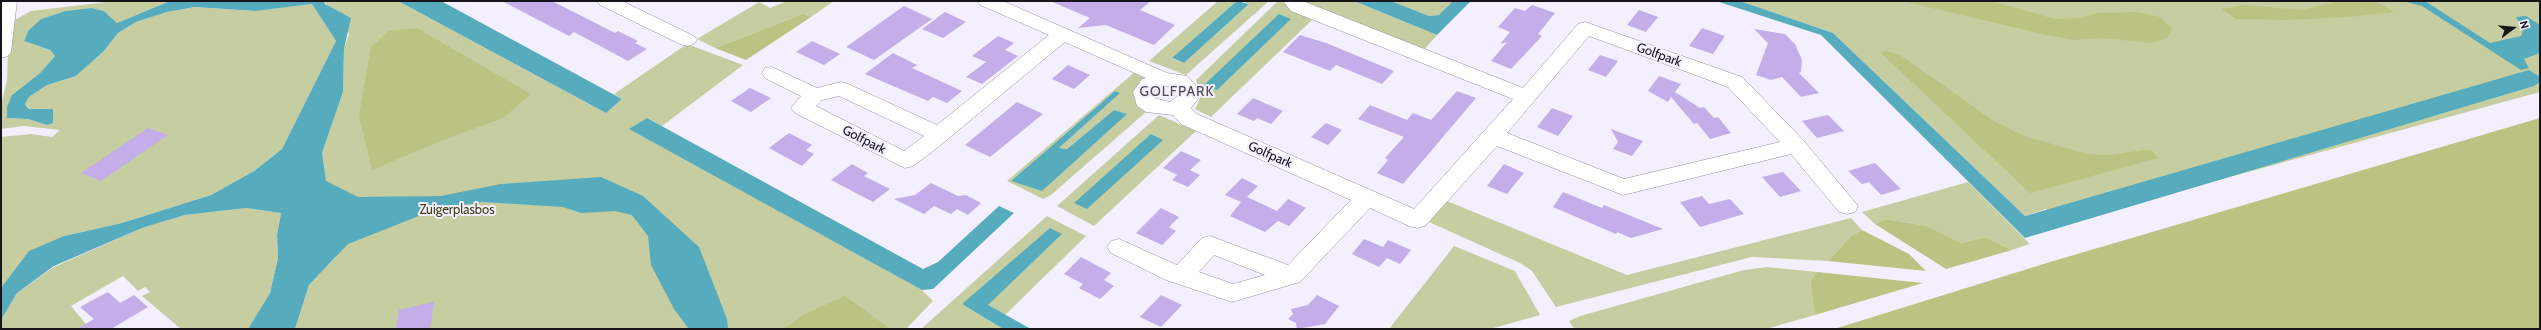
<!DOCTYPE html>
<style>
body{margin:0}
#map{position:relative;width:2541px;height:330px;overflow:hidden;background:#f4effe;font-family:Cabin,sans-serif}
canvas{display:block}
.frame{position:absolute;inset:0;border:2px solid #17151b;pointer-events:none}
.north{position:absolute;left:2493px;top:8px;width:40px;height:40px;-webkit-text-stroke:3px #f4effe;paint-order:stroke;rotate:74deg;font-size:11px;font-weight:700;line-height:16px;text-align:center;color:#17151b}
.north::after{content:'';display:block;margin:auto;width:14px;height:18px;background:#17151b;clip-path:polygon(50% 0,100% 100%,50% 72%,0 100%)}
</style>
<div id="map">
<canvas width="2541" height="330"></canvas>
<div class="frame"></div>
<div class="north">N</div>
</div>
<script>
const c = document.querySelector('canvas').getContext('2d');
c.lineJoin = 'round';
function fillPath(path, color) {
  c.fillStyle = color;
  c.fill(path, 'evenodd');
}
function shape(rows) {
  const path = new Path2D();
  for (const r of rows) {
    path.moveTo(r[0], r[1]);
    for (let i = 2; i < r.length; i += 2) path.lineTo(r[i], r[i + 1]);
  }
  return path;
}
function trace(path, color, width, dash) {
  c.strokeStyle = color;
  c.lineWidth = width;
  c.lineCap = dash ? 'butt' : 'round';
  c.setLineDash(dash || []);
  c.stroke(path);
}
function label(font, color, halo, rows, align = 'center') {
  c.font = font + ' Cabin,sans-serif';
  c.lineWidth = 4;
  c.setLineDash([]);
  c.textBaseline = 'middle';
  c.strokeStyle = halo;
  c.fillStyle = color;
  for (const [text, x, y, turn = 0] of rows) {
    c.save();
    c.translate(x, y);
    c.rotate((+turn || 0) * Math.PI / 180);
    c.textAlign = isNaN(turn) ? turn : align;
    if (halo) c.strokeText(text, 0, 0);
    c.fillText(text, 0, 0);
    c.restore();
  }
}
fillPath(shape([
 [115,1,170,1,117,23,104,11,92,8,41,19,28,31,24,41,50,50,55,56,40,73,12,95,7,118,28,119,47,125,25,104,29,97,47,85,76,76,104,51,118,33,136,22,167,12,195,7,256,11,312,4,336,41,282,149,254,171,211,195,122,223,64,236,1,288,1,137,31,134,52,137,60,130,24,126,1,129,1,105,7,80,9,23,31,11],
 [324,1,398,1,606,113,622,99,614,94,687,44,743,65,662,126,647,118,630,129,922,290,933,301,906,329,295,329,309,285,336,257,322,153,343,92,344,49,349,34],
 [787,1,834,1,811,17,803,14,715,48,697,39,759,2,770,8],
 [1218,1,1237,1,1172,59,1184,63,1249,4,1242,1,1269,1,1186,75,1149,61],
 [1278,1,1283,1,1291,10,1312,20,1211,117,1195,109,1201,96,1196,80],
 [1302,1,1354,1,1437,35,1423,51],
 [1391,1,1470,1,1439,15,1429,16],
 [1740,1,2540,1,2540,92,2062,223,2046,209,2025,216,1833,33],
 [1136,71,1148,77,1146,112,1051,195,1043,199,1007,181],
 [1115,91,1119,93,1059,148,1067,149,1114,110,1126,114,1029,185,1011,181],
 [1159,115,1196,131,1094,226,1057,206],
 [1968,182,2030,244,2012,250,1985,237,1961,243,1928,226,1886,219,1875,224,1862,212],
 [1447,201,1627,275,1851,218,1862,230,1852,235,1828,261,1752,257,1556,307,1532,271,1520,263,1429,222],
 [246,208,281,213,277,235,278,258,270,293,248,329,181,329,142,296,150,292,145,287,138,291,123,276,71,306,90,329,1,329,1,320,17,293,54,267,142,228,185,215],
 [1047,216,1086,236,1005,315,987,305,1062,234,962,304,1003,329,921,329],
 [1454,246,1515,271,1540,315,1490,329,1389,329],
 [1767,267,1817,272,1810,281,1815,315,1766,329,1574,329,1569,321,1580,316,1744,270]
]), '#c6cda1');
fillPath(shape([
 [1902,1,1991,1,2055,19,2080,18,2098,13,2137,12,2160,17,2172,29,2167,38,2152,43,2101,38,2075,40,2047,35],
 [2339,1,2375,1,2394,12,2349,17,2285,20,2237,19,2221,9,2246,5,2301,10],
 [803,14,811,17,746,60,715,48],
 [417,28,531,94,503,118,443,140,372,170,359,115,371,47,389,31],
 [1886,51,1900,55,1994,121,2024,136,2087,154,2109,155,2144,150,2151,150,2158,158,2030,193,1881,53],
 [2540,118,2540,329,1834,329,2050,262],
 [1886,219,1928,226,1961,243,1985,237,2012,250,1946,269,1875,224],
 [1862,230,1909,254,1926,271,1828,261,1852,235],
 [1817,272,1923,283,1815,315,1810,281],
 [845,296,890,329,784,329,805,314]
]), '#bbc382');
fillPath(shape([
 [170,1,324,1,325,4,351,18,344,49,343,92,322,153,326,181,358,197,441,196,501,184,601,177,643,196,699,247,727,319,728,329,689,329,674,309,651,265,648,236,632,215,615,211,581,213,563,207,483,202,434,210,348,244,309,285,295,329,248,329,270,293,278,258,277,235,281,213,246,208,185,215,142,228,54,266,17,293,1,320,1,288,29,251,64,236,122,223,211,195,254,171,282,149,336,41,312,4,256,11,195,7,167,12,136,22,118,33,104,51,76,76,47,85,29,97,25,104,29,109,53,109,53,123,47,125,28,119,7,118,7,107,12,95,40,73,55,56,50,50,24,41,28,31,41,19,66,11,92,8,104,11,117,23],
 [398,1,441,1,622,99,606,113],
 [1237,1,1249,4,1184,63,1172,58],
 [1354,1,1391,1,1429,16,1439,15,1453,1,1471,1,1437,35],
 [1716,1,1740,1,1833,33,2025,216,2529,70,2540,77,2540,82,2534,86,2025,238,1821,35],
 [2403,1,2425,1,2490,43,2521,36,2523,30,2516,17,2526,16,2540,25,2540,53,2524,59,2529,68,2521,70,2422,6],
 [1279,14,1291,19,1217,90,1204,85],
 [1115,91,1120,93,1059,148,1067,149,1114,110,1127,114,1042,191,1011,181],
 [647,118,923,269,938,262,999,206,1014,213,933,289,922,290,629,129],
 [1151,134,1163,140,1087,209,1074,203],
 [1050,228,1062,234,988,305,1031,329,1003,329,962,304]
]), '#56acbc');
fillPath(shape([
 [502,1,552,1,615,33,618,31,638,41,635,43,647,49,628,61,574,32,569,36],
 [1050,1,1151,1,1140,10,1175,25,1154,45,1106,25,1078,28,1090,18],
 [1532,5,1555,13,1538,34,1542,36,1511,69,1491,61,1507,42,1500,44,1510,32,1498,27,1515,8,1525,11],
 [904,6,932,19,874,60,846,47],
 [1639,10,1658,17,1646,32,1627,25],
 [945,12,966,22,943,38,922,29],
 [1702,28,1725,36,1713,54,1689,46],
 [1754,29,1785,34,1795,44,1802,60,1801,72,1799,73,1819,93,1801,97,1782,77,1771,80,1756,75,1768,43],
 [1300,35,1326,43,1394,71,1382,84,1336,65,1330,71,1283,52],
 [998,36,1014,43,1005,50,1018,56,982,84,966,77,986,62,972,56],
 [812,41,840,54,824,65,796,52],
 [893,53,917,65,912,68,962,91,947,103,933,97,928,101,865,74],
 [1600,55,1618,61,1606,77,1588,70],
 [1068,65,1090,75,1074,89,1052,79],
 [1659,76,1681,84,1675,92,1700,108,1704,107,1714,118,1718,117,1731,133,1710,139,1697,123,1694,124,1671,97,1668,102,1648,91],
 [750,88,771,98,751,112,731,101],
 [1457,91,1476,98,1403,184,1377,173,1388,160,1385,158,1404,137,1358,119,1370,105,1407,120,1413,113,1431,120],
 [1253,98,1283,111,1271,124,1257,118,1254,121,1237,114],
 [1017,102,1043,114,990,157,965,145],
 [1552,108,1573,116,1558,136,1537,127],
 [1828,115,1844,131,1817,138,1802,121],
 [1326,123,1342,130,1328,145,1311,137],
 [148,128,168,135,101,181,81,173],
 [1611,129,1643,141,1632,156,1613,149,1618,142],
 [789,133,812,145,806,150,814,154,802,166,769,148],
 [1181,151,1201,160,1190,170,1200,175,1188,187,1172,180,1177,175,1163,168],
 [1875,163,1901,189,1881,195,1869,182,1862,184,1848,171],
 [852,164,868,173,864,176,890,189,873,202,831,180],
 [1504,164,1524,173,1507,194,1487,186],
 [1783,172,1801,191,1780,197,1762,177],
 [1242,178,1258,186,1247,197,1277,211,1288,199,1306,208,1289,226,1278,221,1265,232,1230,216,1241,202,1225,195],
 [931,183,958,196,966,195,981,203,968,215,957,209,951,214,934,206,924,214,894,199,915,195],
 [1563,192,1602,208,1604,205,1663,229,1631,238,1617,232,1616,234,1553,207],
 [1702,196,1709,204,1730,199,1744,214,1700,227,1680,202],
 [1161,208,1179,217,1169,227,1176,231,1162,245,1136,233],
 [1364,239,1383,247,1388,240,1411,250,1400,264,1387,258,1379,267,1352,254],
 [1081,257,1111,273,1104,280,1114,286,1100,299,1079,288,1083,284,1064,274],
 [108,292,120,303,134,295,148,307,111,329,77,329,94,319,80,307],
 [1161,295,1182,305,1161,327,1140,317],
 [1317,295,1339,306,1325,324,1297,329,1296,323,1288,319,1293,314,1291,309,1308,305],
 [434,302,430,329,396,329,399,310]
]), '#c3aee9');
const minor = shape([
 [1,1,17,1,11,52,8,56,1,58,1,1],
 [597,1,622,1,694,36,697,40,694,44,687,46,680,44,600,5,597,1],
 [977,1,1003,1,1167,73,1187,76,1199,89,1198,99,1191,108,1197,114,1414,209,1513,99,1291,11,1283,1,1303,1,1523,88,1578,24,1585,22,1742,77,1804,141,1858,206,1855,212,1847,214,1839,212,1791,154,1623,195,1497,146,1425,226,1417,228,1409,226,1370,208,1300,282,1232,302,1166,280,1111,253,1107,247,1111,241,1119,239,1177,265,1202,238,1210,236,1288,265,1351,200,1181,124,1173,115,1146,112,1137,106,1133,92,1142,79,1146,78,1065,42,932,152,913,166,905,168,795,113,791,108,801,96,765,78,762,73,765,68,772,67,817,88,841,82,848,84,937,125,1049,35,980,5,977,1],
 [1589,36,1728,87,1780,142,1624,179,1507,133,1589,36],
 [1163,86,1173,86,1178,91,1178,96,1170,102,1154,98,1153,93,1156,89,1163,86],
 [839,96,924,136,904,151,816,106,822,100,839,96],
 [1214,255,1265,275,1233,284,1199,272,1214,255]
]);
trace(minor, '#958fa0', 1);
fillPath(minor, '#fff');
label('13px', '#17151b', '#f4effe', [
 ["Golfpark",1659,55,20],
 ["Golfpark",864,140,27],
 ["Golfpark",1270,155,24]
]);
label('13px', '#3f4313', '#f4effe', [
 ["Zuigerplasbos",457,210]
]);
c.letterSpacing = '1px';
label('14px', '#4d4756', '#f4effe', [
 ["GOLFPARK",1177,92]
]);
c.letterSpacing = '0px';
</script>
